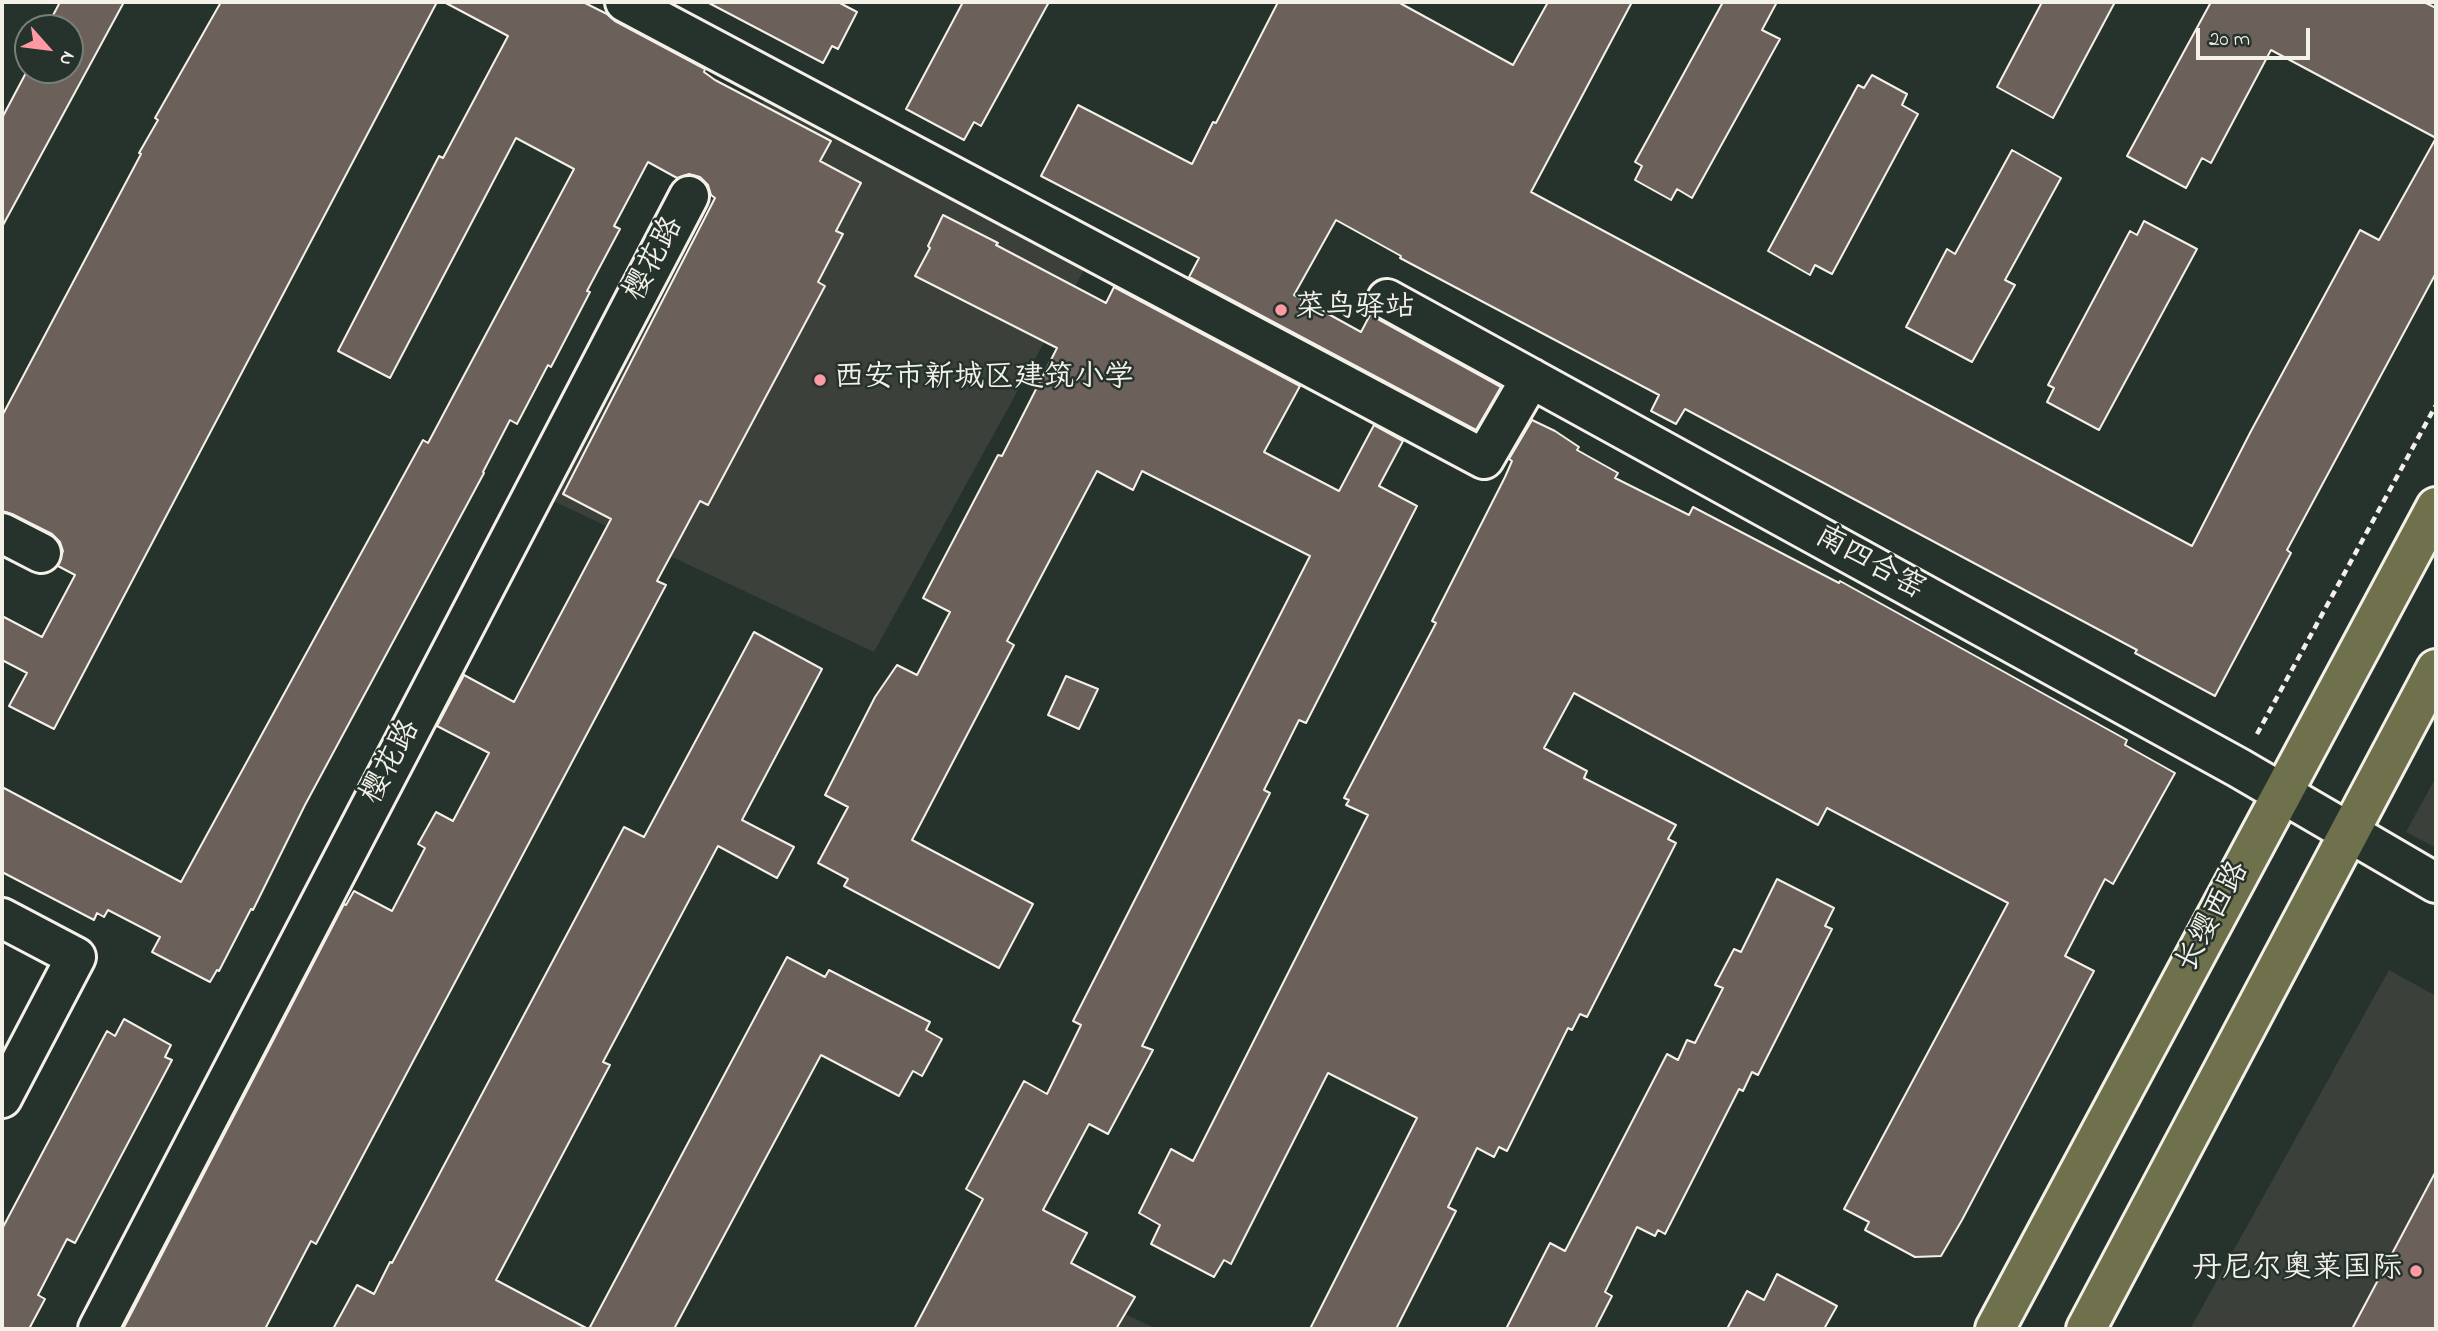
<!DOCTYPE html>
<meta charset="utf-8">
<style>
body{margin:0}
#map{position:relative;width:2438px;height:1331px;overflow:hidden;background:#26332d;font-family:"Indie Flower",sans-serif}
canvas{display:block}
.frame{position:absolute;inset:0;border:4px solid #f4f1e8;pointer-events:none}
.north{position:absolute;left:14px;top:14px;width:70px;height:70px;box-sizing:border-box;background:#26332d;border:2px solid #787f78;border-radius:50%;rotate:118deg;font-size:19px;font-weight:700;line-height:28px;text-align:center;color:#f4f1e8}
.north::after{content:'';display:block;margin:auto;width:24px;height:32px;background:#ff9aa2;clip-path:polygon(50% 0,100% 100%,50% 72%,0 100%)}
.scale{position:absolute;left:2196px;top:28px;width:114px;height:32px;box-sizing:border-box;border:4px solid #f4f1e8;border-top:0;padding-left:9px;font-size:21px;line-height:24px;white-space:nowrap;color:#f4f1e8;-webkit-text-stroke:5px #26332d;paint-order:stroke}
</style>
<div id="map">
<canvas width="2438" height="1331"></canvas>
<div class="frame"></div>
<div class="north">N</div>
<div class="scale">20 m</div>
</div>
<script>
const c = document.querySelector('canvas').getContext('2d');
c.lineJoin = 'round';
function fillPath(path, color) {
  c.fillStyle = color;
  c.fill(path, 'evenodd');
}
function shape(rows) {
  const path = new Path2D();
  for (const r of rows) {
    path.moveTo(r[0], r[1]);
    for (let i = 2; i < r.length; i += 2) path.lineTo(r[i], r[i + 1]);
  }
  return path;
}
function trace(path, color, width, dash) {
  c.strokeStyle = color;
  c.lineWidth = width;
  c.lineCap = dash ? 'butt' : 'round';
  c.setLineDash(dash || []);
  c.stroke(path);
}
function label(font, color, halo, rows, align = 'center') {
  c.font = font + ' "Indie Flower","LXGW WenKai TC",sans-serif';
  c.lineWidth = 5;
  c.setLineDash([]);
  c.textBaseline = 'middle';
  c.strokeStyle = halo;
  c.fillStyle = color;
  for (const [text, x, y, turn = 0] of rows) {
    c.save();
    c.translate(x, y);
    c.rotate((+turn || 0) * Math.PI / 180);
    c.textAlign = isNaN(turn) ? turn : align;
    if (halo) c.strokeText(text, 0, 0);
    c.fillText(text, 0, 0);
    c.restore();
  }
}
fillPath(shape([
 [770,89,1090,259,874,652,551,500],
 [2436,777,2436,848,2406,832],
 [2389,970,2436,996,2436,1329,2190,1329],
 [1072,1289,1157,1329,1051,1329]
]), '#3b403b');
const building = shape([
 [60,2,124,2,2,227,2,118,28,69,70,70,70,28,50,28,52,25,49,23,60,2],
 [221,2,437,2,54,729,9,706,27,673,2,660,2,616,42,637,75,575,58,566,63,551,60,542,52,534,12,514,2,511,2,416,141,154,139,153,158,120,155,118,221,2],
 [444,2,583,2,607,14,615,21,705,69,704,72,715,80,831,141,820,161,861,183,836,231,843,234,818,282,825,286,708,505,700,501,657,581,666,585,316,1244,311,1241,265,1329,123,1329,344,904,346,905,354,891,392,911,425,848,418,844,436,812,453,821,489,753,437,726,464,675,514,702,611,519,563,494,715,198,711,195,708,185,700,177,689,174,677,178,648,162,614,226,620,229,587,291,590,292,551,367,548,365,517,424,510,420,483,472,484,473,305,805,253,910,251,909,219,971,217,970,210,982,152,952,160,937,108,910,104,917,97,913,94,920,2,872,2,787,181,882,423,440,428,443,574,169,516,138,390,378,338,351,439,156,443,158,508,36,444,2],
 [707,2,838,2,857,12,838,49,832,46,823,63,707,2],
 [963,2,1049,2,981,126,974,122,964,140,906,109,963,2],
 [1278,2,1398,2,1513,65,1548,2,1632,2,1531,192,2192,546,2251,431,2360,230,2379,240,2436,138,2436,273,2287,550,2291,553,2215,696,2135,653,2137,650,1685,409,1676,424,1651,411,1659,395,1400,258,1401,256,1336,220,1294,295,1361,332,1371,313,1376,318,1501,387,1476,430,1189,277,1199,258,1041,176,1078,105,1192,164,1213,122,1216,123,1278,2],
 [1723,2,1777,2,1762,30,1780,39,1692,198,1677,189,1671,200,1635,180,1642,166,1635,162,1723,2],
 [2042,2,2115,2,2053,118,1997,87,2042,2],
 [2211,2,2424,2,2436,8,2436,138,2271,50,2211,163,2202,158,2186,188,2127,156,2211,2],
 [1872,75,1907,94,1902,105,1918,114,1832,274,1815,265,1810,275,1768,251,1858,85,1864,88,1872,75],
 [2012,150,2061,178,2005,280,2015,285,1972,362,1906,327,1947,249,1955,254,2012,150],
 [943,215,998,243,996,245,1106,303,1114,287,1300,386,1264,452,1339,491,1374,425,1403,441,1379,486,1417,506,1306,723,1299,720,1264,790,1270,793,1142,1046,1153,1050,1108,1134,1089,1124,1043,1210,1087,1233,1071,1263,1135,1297,1116,1329,914,1329,983,1199,966,1189,1024,1081,1047,1094,1081,1025,1073,1021,1310,556,1142,471,1133,490,1097,471,1007,641,1014,645,912,840,1033,904,999,968,844,886,848,879,818,863,848,807,825,795,875,697,897,665,917,675,950,612,923,598,998,455,1002,456,1057,348,915,276,930,248,928,246,943,215],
 [2144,221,2197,249,2099,430,2047,402,2054,388,2048,385,2130,231,2137,235,2144,221],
 [1532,420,1555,431,1579,447,1577,450,1618,473,1615,478,1689,515,1693,507,1839,583,1840,581,2127,740,2125,745,2175,773,2113,884,2105,879,2065,956,2094,971,1962,1220,1941,1256,1915,1257,1865,1230,1869,1222,1844,1209,2008,903,1827,808,1818,825,1574,693,1544,748,1587,771,1584,778,1676,825,1668,839,1676,843,1587,1017,1580,1014,1572,1030,1568,1028,1507,1151,1499,1147,1494,1157,1477,1148,1448,1207,1456,1211,1396,1329,1310,1329,1417,1118,1328,1073,1231,1264,1224,1260,1214,1277,1151,1244,1160,1225,1139,1213,1171,1149,1193,1161,1368,815,1346,805,1349,800,1344,798,1436,623,1432,621,1505,477,1512,461,1509,459,1532,420],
 [754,632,822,669,742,820,794,847,777,878,718,846,603,1062,610,1065,496,1280,588,1329,333,1329,357,1285,374,1294,390,1262,392,1263,624,827,644,837,754,632],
 [1066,676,1098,689,1079,729,1048,715,1066,676],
 [1777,879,1834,908,1825,926,1832,929,1758,1075,1752,1072,1743,1091,1739,1089,1665,1234,1658,1230,1655,1236,1637,1227,1605,1292,1612,1296,1595,1329,1506,1329,1550,1243,1565,1251,1667,1054,1678,1060,1687,1040,1695,1043,1723,988,1715,985,1734,949,1741,952,1777,879],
 [787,957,825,977,829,970,930,1022,926,1030,942,1039,922,1076,913,1071,899,1096,821,1055,674,1329,589,1329,787,957],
 [124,1019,171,1045,165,1057,172,1060,75,1243,67,1239,38,1295,45,1299,29,1329,2,1329,2,1229,107,1031,115,1036,124,1019],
 [2436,1171,2436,1329,2352,1329,2436,1171],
 [1777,1274,1837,1306,1824,1329,1727,1329,1747,1291,1764,1300,1777,1274]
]);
fillPath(building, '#6c605b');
trace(building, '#f4f1e8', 2);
const minor = shape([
 [625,2,1484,459,1531,378],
 [1387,299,2239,768,2436,883],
 [2,533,41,553],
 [2,918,76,957,2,1098],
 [98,1329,689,196]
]);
const major = shape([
 [1995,1329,2436,507],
 [2086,1329,2436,669]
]);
trace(minor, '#f4f1e8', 44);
trace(major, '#f4f1e8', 44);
trace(shape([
 [2257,734,2436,405]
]), '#f4f1e8', 4.5, [7, 5]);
trace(minor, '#26332d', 38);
trace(major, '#6e714b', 38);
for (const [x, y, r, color] of [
 [1281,310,7,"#ff9aa2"],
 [820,380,7,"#ff9aa2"],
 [2416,1271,7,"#ff9aa2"]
]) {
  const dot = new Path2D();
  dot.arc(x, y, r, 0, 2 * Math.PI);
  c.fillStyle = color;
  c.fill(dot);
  trace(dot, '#26332d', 2.5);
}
label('30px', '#f4f1e8', '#26332d', [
 ["樱花路",656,260,-62],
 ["南四合窑",1869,565,29],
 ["樱花路",393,763,-62],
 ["长缨西路",2215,918,-62]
]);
label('30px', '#f4f1e8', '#26332d', [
 ["菜鸟驿站",1295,310],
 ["西安市新城区建筑小学",834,380],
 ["丹尼尔奥莱国际",2402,1271,"right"]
], 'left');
</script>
